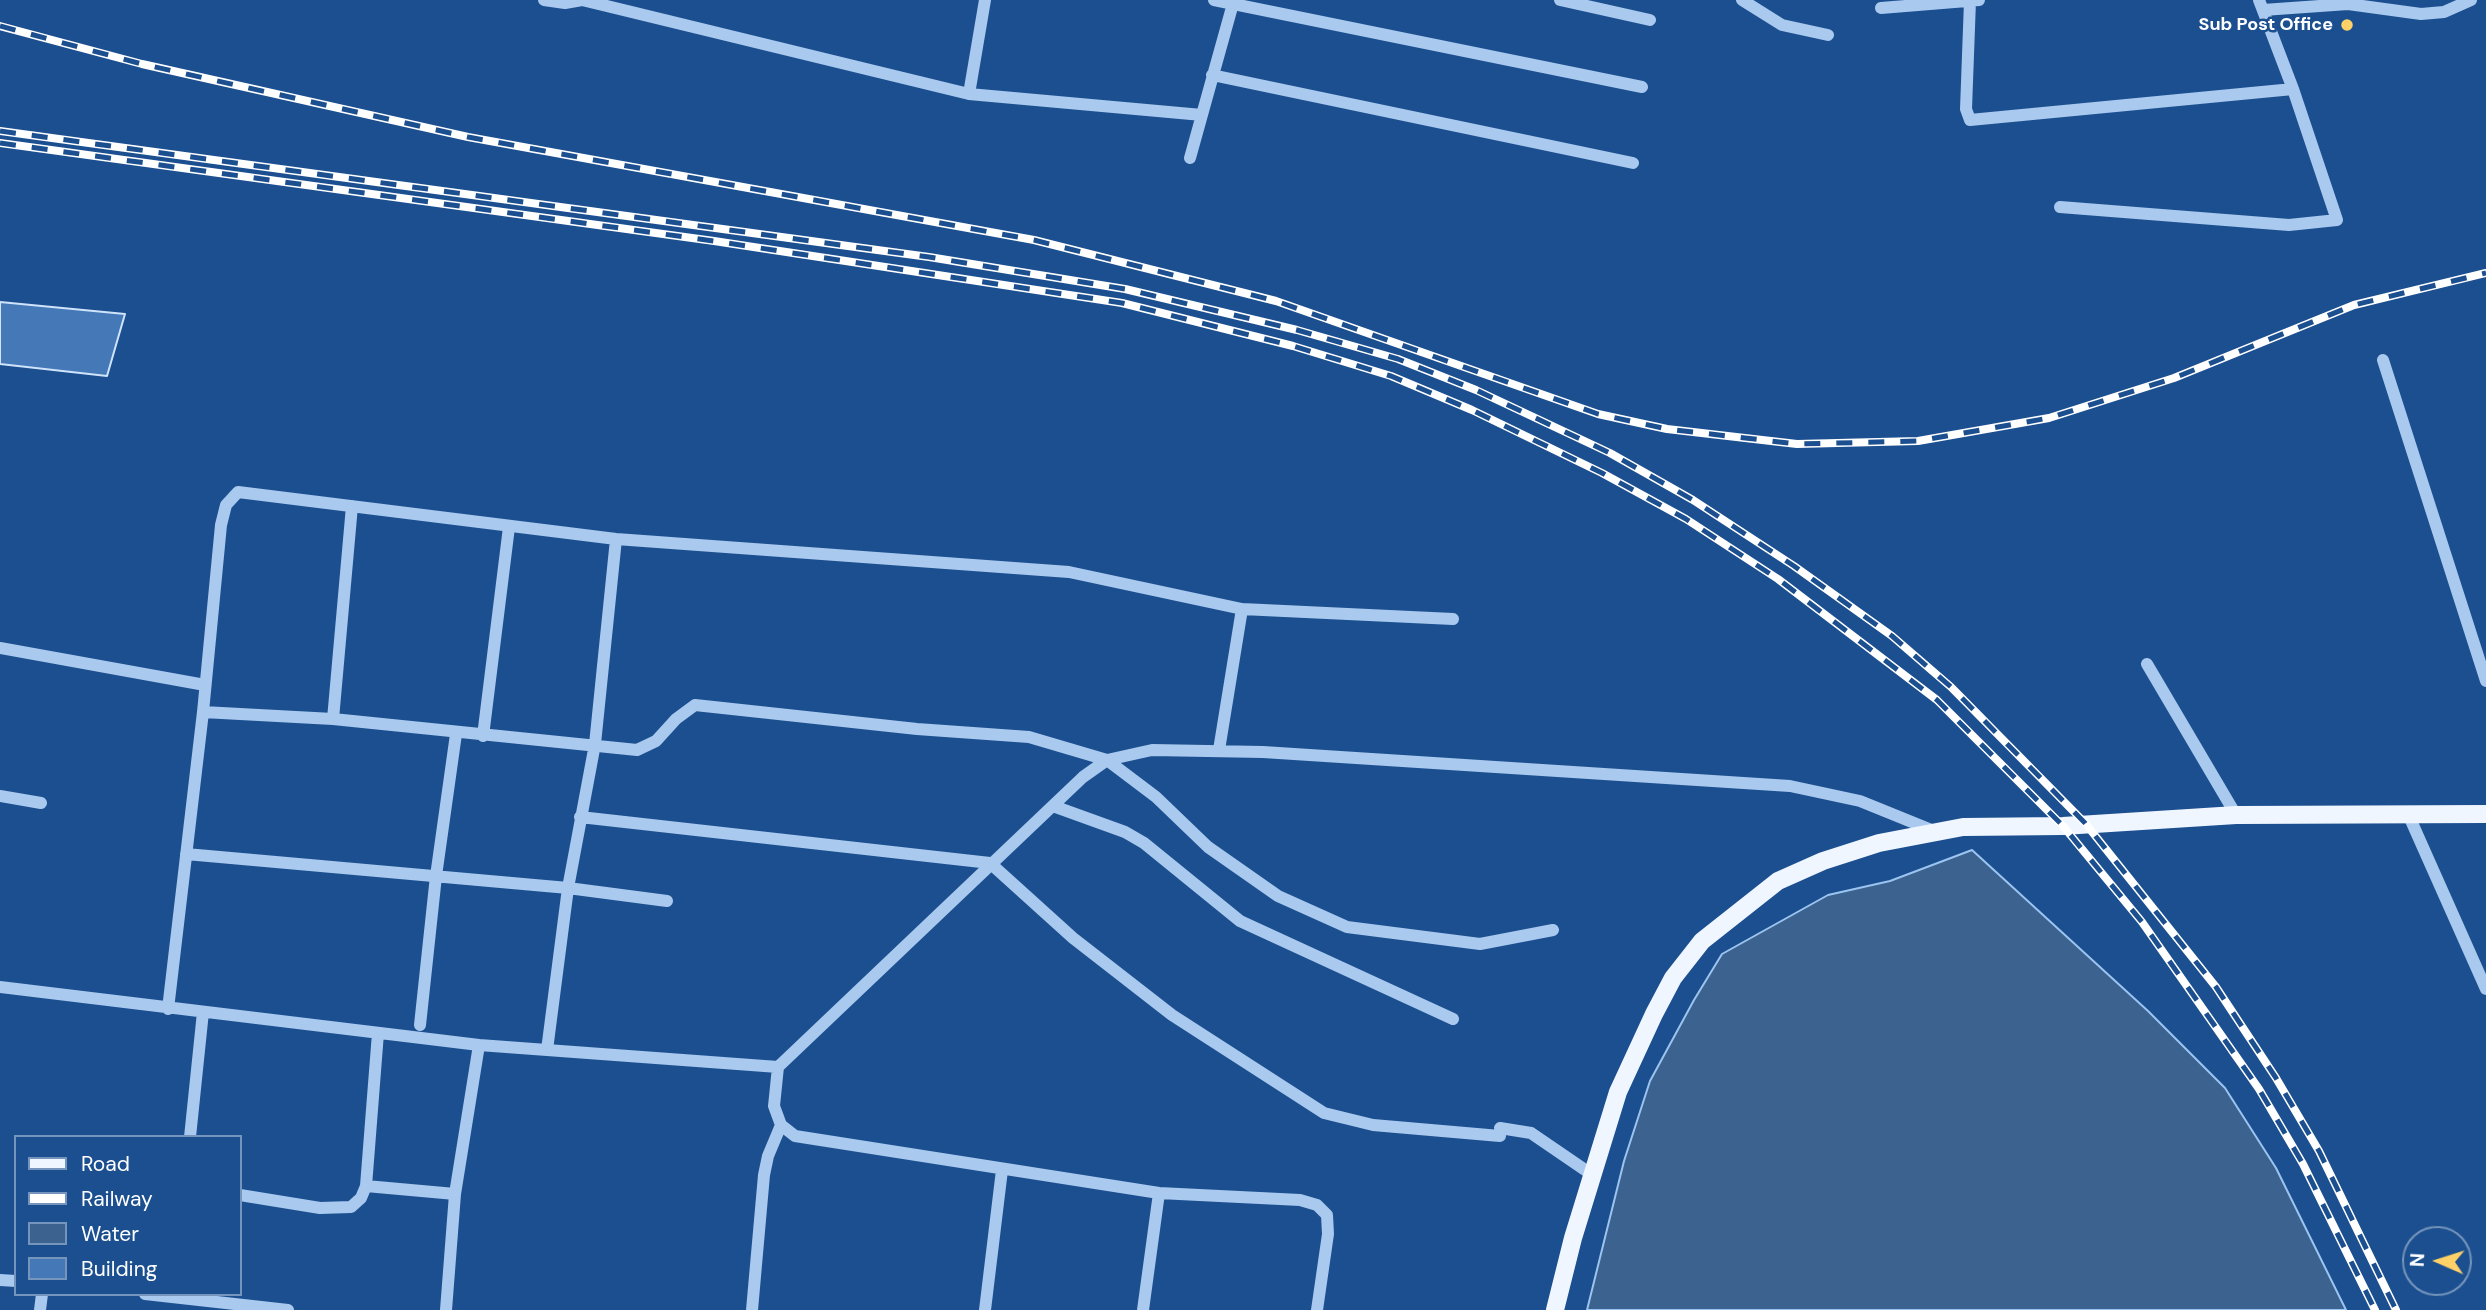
<!DOCTYPE html>
<style>
body{margin:0}
#map{position:relative;width:2486px;height:1310px;overflow:hidden;background:#1b4f8f;font-family:"DM Sans",sans-serif}
canvas{display:block}
.legend{position:absolute;left:14px;top:1135px;width:228px;height:161px;box-sizing:border-box;background:#1b4f8f;border:2px solid #7695bc;margin:0;padding:9px 12px;list-style:none;font-size:21px;color:#fff}
.legend li{display:flex;align-items:center;gap:14px;height:35px}
.legend b{width:35px;border:2px solid #7695bc}
.north{position:absolute;left:2402px;top:1226px;width:70px;height:70px;box-sizing:border-box;background:#1b4f8f;border:2px solid #7695bc;border-radius:50%;rotate:273deg;font-size:19px;font-weight:700;line-height:28px;text-align:center;color:#fff}
.north::after{content:'';display:block;margin:auto;width:24px;height:32px;background:#ffd166;clip-path:polygon(50% 0,100% 100%,50% 72%,0 100%)}
</style>
<div id="map">
<canvas width="2486" height="1310"></canvas>
<ul class="legend">
<li><b style="height:9px;background:#f0f6ff"></b>Road</li>
<li><b style="height:9px;background:#fff"></b>Railway</li>
<li><b style="height:19px;background:#3c6290"></b>Water</li>
<li><b style="height:19px;background:#4478b7"></b>Building</li>
</ul>
<div class="north">N</div>
</div>
<script>
const c = document.querySelector('canvas').getContext('2d');
c.lineJoin = 'round';
function fillPath(path, color) {
  c.fillStyle = color;
  c.fill(path, 'evenodd');
}
function shape(rows) {
  const path = new Path2D();
  for (const r of rows) {
    path.moveTo(r[0], r[1]);
    for (let i = 2; i < r.length; i += 2) path.lineTo(r[i], r[i + 1]);
  }
  return path;
}
function trace(path, color, width, dash) {
  c.strokeStyle = color;
  c.lineWidth = width;
  c.lineCap = dash ? 'butt' : 'round';
  c.setLineDash(dash || []);
  c.stroke(path);
}
function label(font, color, halo, rows, align = 'center') {
  c.font = font + ' "DM Sans",sans-serif';
  c.lineWidth = 5;
  c.setLineDash([]);
  c.textBaseline = 'middle';
  c.strokeStyle = halo;
  c.fillStyle = color;
  for (const [text, x, y, turn = 0] of rows) {
    c.save();
    c.translate(x, y);
    c.rotate((+turn || 0) * Math.PI / 180);
    c.textAlign = isNaN(turn) ? turn : align;
    if (halo) c.strokeText(text, 0, 0);
    c.fillText(text, 0, 0);
    c.restore();
  }
}
const water = shape([
 [1972,850,2148,1011,2225,1088,2276,1168,2346,1310,1587,1310,1624,1161,1650,1081,1694,1000,1722,954,1828,895,1890,881,1972,850]
]);
fillPath(water, '#3c6290');
trace(water, '#9cc4f0', 2);
const building = shape([
 [0,302,125,314,107,376,0,364,0,302]
]);
fillPath(building, '#4478b7');
trace(building, '#cfe3fa', 2);
trace(shape([
 [544,0,565,3,582,0],
 [582,0,969,94,1202,115],
 [1214,0,1642,87],
 [1560,0,1650,20],
 [1742,0,1782,25,1828,35],
 [1970,1,1966,109,1970,120,2293,89],
 [1881,8,1979,0],
 [2263,10,2348,4,2421,14,2444,12,2471,0],
 [1212,75,1633,163],
 [969,94,985,0],
 [1190,158,1234,0],
 [2060,207,2289,225,2337,220,2293,89,2259,0],
 [2383,360,2486,681],
 [1453,619,1242,609,1069,572,616,539,238,492,226,505,221,525,203,712,333,719,637,750,656,741,676,719,695,705,917,729,1029,737,1107,760,1156,797,1208,847,1278,896,1347,927,1480,944,1553,930],
 [0,648,205,685],
 [2147,664,2236,815],
 [333,719,352,506],
 [483,736,509,527],
 [1219,750,1242,609],
 [0,796,41,803],
 [1053,806,1125,832,1144,843,1240,921,1453,1019],
 [2409,816,2486,989],
 [580,817,990,863,1073,938,1172,1015,1324,1113,1373,1125,1500,1136],
 [186,854,568,888,667,901],
 [0,987,479,1045,778,1067,1083,777,1107,760,1152,750,1263,752,1790,786,1860,801,1934,831],
 [168,1009,203,712],
 [420,1025,436,876,456,734],
 [378,1033,366,1186,455,1194],
 [547,1050,568,888,595,744,616,539],
 [778,1067,774,1106,781,1125,795,1136,1159,1193,1300,1200,1317,1205,1327,1215,1328,1234,1317,1310],
 [1500,1128,1531,1133,1591,1174],
 [190,1137,203,1012],
 [240,1195,320,1208,351,1207,361,1198,366,1186],
 [0,1280,16,1281],
 [145,1294,288,1310],
 [40,1310,42,1294],
 [446,1310,455,1194,479,1045],
 [752,1310,764,1175,768,1156,781,1125],
 [985,1310,1002,1170],
 [1143,1310,1159,1193]
]), '#a9c9ee', 12);
trace(shape([
 [1555,1310,1573,1238,1618,1092,1654,1014,1673,978,1702,941,1778,881,1823,861,1879,843,1963,827,2063,826,2236,815,2486,814]
]), '#f0f6ff', 18);
const rail = shape([
 [0,26,142,64,468,137,1034,240,1276,301,1598,414,1667,429,1797,444,1918,441,2049,418,2174,378,2354,305,2486,273],
 [0,131,929,257,1125,289,1297,330,1398,359,1476,390,1610,453,1693,500,1794,566,1892,636,1951,687,2085,823,2216,987,2276,1078,2319,1151,2396,1310],
 [0,143,714,241,1122,303,1293,346,1391,376,1472,410,1602,473,1686,519,1778,579,1937,700,2063,826,2142,922,2259,1089,2303,1164,2375,1310]
]);
trace(rail, '#fff', 8);
trace(rail, '#1b4f8f', 5, [16]);
for (const [x, y, r, color] of [
 [2347,25,7,"#ffd166"]
]) {
  const dot = new Path2D();
  dot.arc(x, y, r, 0, 2 * Math.PI);
  c.fillStyle = color;
  c.fill(dot);
  trace(dot, '#1b4f8f', 2.5);
}
label('bold 18px', '#fff', '#1b4f8f', [
 ["Sub Post Office",2333,25]
], 'right');
</script>
